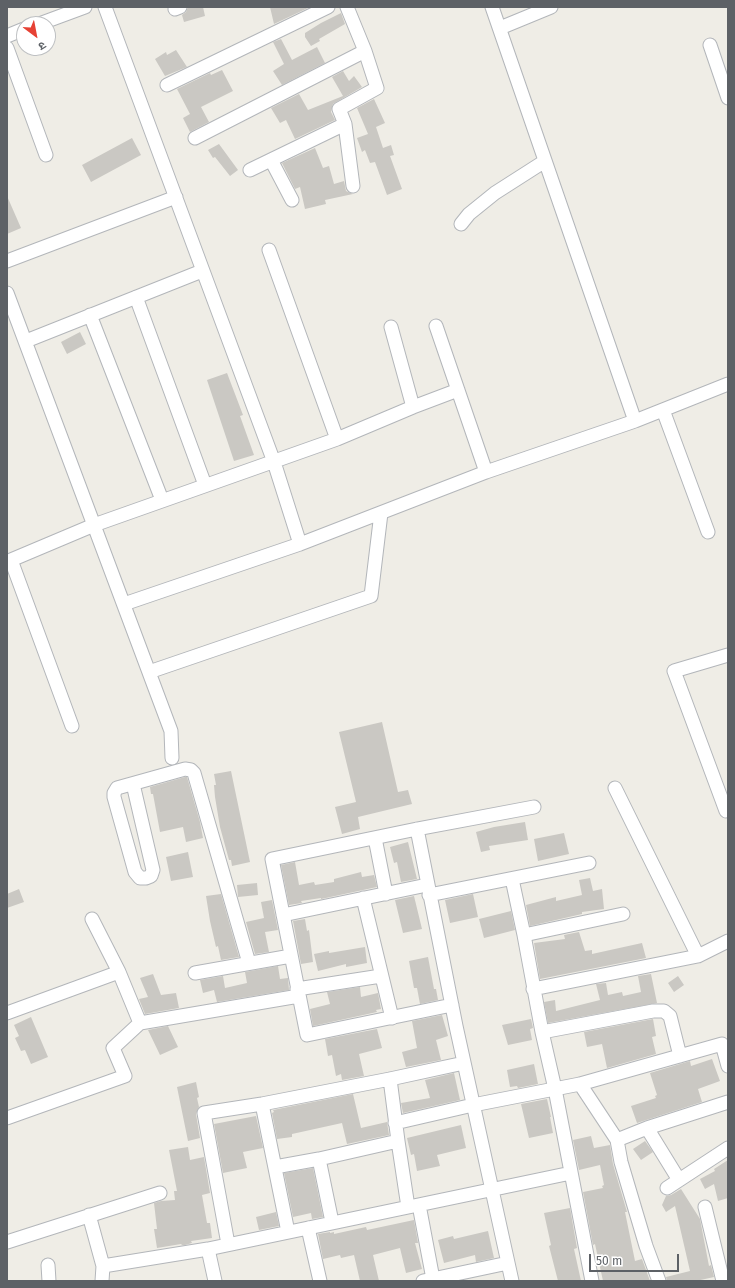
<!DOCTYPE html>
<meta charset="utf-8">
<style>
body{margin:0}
#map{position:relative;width:735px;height:1288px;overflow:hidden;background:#efede6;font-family:"Fira Sans","Noto Sans Devanagari",sans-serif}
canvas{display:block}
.frame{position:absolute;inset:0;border:8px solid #5d6166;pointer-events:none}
.north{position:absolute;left:16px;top:16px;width:40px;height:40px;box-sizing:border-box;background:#fff;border:1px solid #bec0c2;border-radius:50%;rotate:148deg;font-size:11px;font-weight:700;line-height:16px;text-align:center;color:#5d6166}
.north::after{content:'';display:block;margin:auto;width:14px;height:18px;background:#e64235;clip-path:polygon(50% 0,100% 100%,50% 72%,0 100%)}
.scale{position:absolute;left:589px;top:1254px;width:90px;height:18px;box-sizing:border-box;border:2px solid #5d6166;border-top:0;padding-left:5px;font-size:12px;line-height:14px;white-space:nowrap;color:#5d6166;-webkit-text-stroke:3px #fff;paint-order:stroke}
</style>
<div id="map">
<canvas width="735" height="1288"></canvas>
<div class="frame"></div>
<div class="north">उ</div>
<div class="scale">50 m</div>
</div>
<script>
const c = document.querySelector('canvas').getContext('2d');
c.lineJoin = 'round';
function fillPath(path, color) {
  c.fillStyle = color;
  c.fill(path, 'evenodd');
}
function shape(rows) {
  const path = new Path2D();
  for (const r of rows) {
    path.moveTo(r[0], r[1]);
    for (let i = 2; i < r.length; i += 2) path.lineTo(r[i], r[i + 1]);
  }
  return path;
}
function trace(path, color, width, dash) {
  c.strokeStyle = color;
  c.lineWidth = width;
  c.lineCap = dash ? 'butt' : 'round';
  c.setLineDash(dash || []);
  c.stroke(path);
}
fillPath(shape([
 [188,7,203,7,205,16,184,22,182,15,186,12],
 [270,7,310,7,274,24],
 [341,13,345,24,319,39,320,41,311,46,305,37,305,33,321,23],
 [281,39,292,60,317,47,325,63,282,85,273,71,284,64,273,42],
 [176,50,187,67,165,76,155,59,166,52,167,55],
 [222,70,233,91,201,107,209,122,190,132,183,118,190,114,177,89,210,73,211,75],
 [343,71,349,81,354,76,362,87,333,104,331,112,335,120,295,139,286,120,280,123,271,108,299,94,308,110,343,96,332,77],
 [374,99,385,123,376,127,383,148,391,145,394,155,390,156,402,189,387,195,375,162,370,163,365,150,362,152,357,138,368,134,357,108],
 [132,138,141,155,91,182,82,165],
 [219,144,238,170,230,176,215,157,213,158,208,150],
 [315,148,323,168,329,166,334,184,344,181,346,191,353,194,325,200,326,204,305,209,300,187,295,189,282,163],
 [7,196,21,228,7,234],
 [80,332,86,344,67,354,61,342],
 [227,373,243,415,240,416,254,455,234,461,207,380],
 [382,722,398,792,408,790,412,804,358,817,360,829,342,834,335,807,356,802,339,732],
 [231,771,250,862,232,866,231,860,229,860,220,827,215,797,214,785,216,785,214,774],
 [185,777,187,777,200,822,203,838,186,842,183,827,160,832,153,794,151,794,150,787],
 [525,822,528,840,489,846,490,850,481,852,476,832,494,827],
 [564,833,569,854,538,861,534,839],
 [408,842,417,879,401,882,397,862,394,863,390,847],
 [188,852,193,877,171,881,166,857],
 [295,862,299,885,314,882,315,885,334,882,334,879,361,872,362,877,374,875,377,887,321,899,321,898,301,901,302,903,289,905,281,865],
 [590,878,593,891,602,889,604,909,582,912,582,914,530,926,526,905,556,897,556,901,582,895,579,880],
 [257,883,258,895,238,897,237,885],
 [19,889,24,902,7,908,7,894],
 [221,894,239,957,221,960,218,946,216,947,210,921,206,896],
 [473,894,478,917,450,923,445,900],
 [414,896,422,929,403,933,395,900],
 [272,900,278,930,265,932,269,952,255,954,246,922,264,918,261,902],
 [511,911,515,930,484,938,479,919],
 [305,919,307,931,309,930,313,962,301,964,293,921],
 [579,932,585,951,592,950,592,954,642,943,646,958,540,979,534,943,565,939,564,935],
 [365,947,367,963,346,967,346,964,318,971,314,954,329,951,329,953],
 [428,957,434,989,436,989,438,1000,420,1004,417,988,414,988,409,961],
 [278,966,280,979,288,978,289,990,217,1002,214,990,203,993,200,980,223,976,225,988,247,983,245,972],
 [153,974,161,995,176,993,179,1008,145,1014,139,999,148,997,140,978],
 [651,974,657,1003,548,1023,544,1002,555,1000,556,1011,600,1000,596,984,606,983,608,995,622,992,623,996,641,992,638,976],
 [678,976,684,985,674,992,668,983],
 [360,987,361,997,378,993,381,1009,376,1010,377,1012,313,1026,310,1009,330,1004,327,992],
 [442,1015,448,1036,436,1040,441,1060,406,1067,402,1052,417,1048,412,1021],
 [31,1017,48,1057,31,1064,25,1050,21,1051,15,1038,19,1036,14,1025],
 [531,1019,533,1028,530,1029,532,1040,508,1045,502,1025],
 [653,1019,656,1036,652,1037,656,1054,607,1068,602,1044,587,1047,584,1032],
 [168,1026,178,1047,160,1055,148,1030],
 [377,1029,382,1048,359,1054,364,1076,342,1080,341,1074,336,1076,332,1055,328,1056,325,1039],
 [712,1059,720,1081,698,1089,702,1102,637,1123,631,1106,656,1098,655,1096,657,1095,650,1073,690,1061,691,1066],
 [534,1064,538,1084,518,1088,517,1086,510,1087,507,1070],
 [454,1073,460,1100,403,1113,401,1103,430,1098,425,1080],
 [196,1082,199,1097,197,1098,199,1107,196,1114,200,1138,188,1141,177,1087],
 [353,1094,361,1128,387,1122,389,1135,347,1144,342,1123,292,1134,292,1137,277,1139,272,1113,274,1112,273,1110],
 [547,1099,551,1117,550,1117,553,1133,529,1138,521,1104],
 [256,1116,263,1148,243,1152,247,1168,223,1173,214,1124],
 [461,1125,466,1148,437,1155,440,1166,417,1171,414,1154,411,1155,407,1138],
 [591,1136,594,1148,610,1145,613,1164,627,1212,625,1212,635,1261,642,1259,650,1281,603,1281,595,1244,593,1245,583,1192,603,1188,602,1186,604,1185,600,1165,579,1170,573,1140],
 [645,1141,653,1152,641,1160,633,1149],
 [188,1147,190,1160,204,1157,210,1193,202,1195,207,1223,210,1223,212,1238,191,1241,192,1243,185,1245,182,1245,181,1244,157,1248,154,1229,157,1229,154,1203,161,1201,175,1200,174,1191,177,1191,169,1150],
 [728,1160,728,1198,718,1201,714,1184,705,1189,700,1179,715,1171,714,1169],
 [313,1168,323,1217,312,1219,311,1213,293,1217,284,1173],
 [681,1189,700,1219,709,1266,711,1265,714,1277,696,1281,667,1281,666,1277,690,1271,675,1206,666,1212,662,1205,666,1196,671,1195],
 [570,1208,577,1248,574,1249,581,1281,558,1281,549,1246,551,1245,544,1213],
 [276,1212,279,1226,259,1230,256,1217],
 [414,1220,418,1243,415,1243,422,1269,406,1273,400,1248,373,1255,379,1281,360,1281,354,1255,341,1258,340,1255,323,1259,318,1234,330,1232,330,1233,334,1232,334,1234,366,1227,367,1230],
 [488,1231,494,1258,476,1262,475,1255,444,1263,438,1240,453,1236,454,1239]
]), '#cac8c3');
const minor = shape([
 [105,7,274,462,300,544],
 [492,7,635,421],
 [175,9,180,7],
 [39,24,85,7],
 [500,28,551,7],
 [7,36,24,29],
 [710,45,728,98],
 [7,48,46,155],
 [167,85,328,7],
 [345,124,353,186],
 [195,138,365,51],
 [271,160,292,200],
 [250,170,345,124,339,109,377,88,365,51,347,7],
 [461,224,469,214,495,193,545,161],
 [269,250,337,439],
 [7,261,176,197],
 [7,293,171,731,172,758],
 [136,297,205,485],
 [90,315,162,500],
 [436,326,486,472],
 [391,327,413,407],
 [26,341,202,271],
 [663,410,708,532],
 [124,604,300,544,486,472,635,421,728,384],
 [149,672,371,596,381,513],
 [72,726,11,560,94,525,337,439,413,407,458,390],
 [133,784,153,870,151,876,146,878,140,878,135,872,114,797,114,793,117,788,185,769,191,770,194,773,249,963],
 [615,788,698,956],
 [726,811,674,671,728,655],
 [417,829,456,1026,512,1281],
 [375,838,386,894],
 [512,879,524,935,542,1032,555,1089,592,1281],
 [429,895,589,863],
 [363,898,392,1018],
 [283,915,427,885],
 [92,919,119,972],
 [524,935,623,914],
 [195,973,291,956],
 [297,989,381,976],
 [533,989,698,956,728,941],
 [452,1005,307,1035,272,859,417,829,534,807],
 [7,1013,119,972,140,1023,299,996],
 [542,1032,653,1011,664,1011,670,1016,680,1056],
 [390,1079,398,1141,408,1207],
 [580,1084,617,1140,621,1162,646,1246,659,1281],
 [262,1104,288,1232],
 [7,1118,125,1076,113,1048,140,1023],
 [395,1123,473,1105,580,1084,722,1044,728,1066],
 [647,1128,679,1180],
 [617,1140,647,1128,728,1102],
 [319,1159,332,1222],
 [275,1167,319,1159,398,1141],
 [667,1188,728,1148],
 [419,1205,433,1279],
 [705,1207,723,1281],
 [89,1215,103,1266,208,1249,571,1173],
 [308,1228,320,1281],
 [7,1242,160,1193],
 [228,1244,204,1113,262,1104,390,1079,464,1063],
 [208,1249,215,1281],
 [48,1265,49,1281],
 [102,1281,103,1266],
 [423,1281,508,1263]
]);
trace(minor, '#b3b6ba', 15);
trace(minor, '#fff', 13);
</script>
